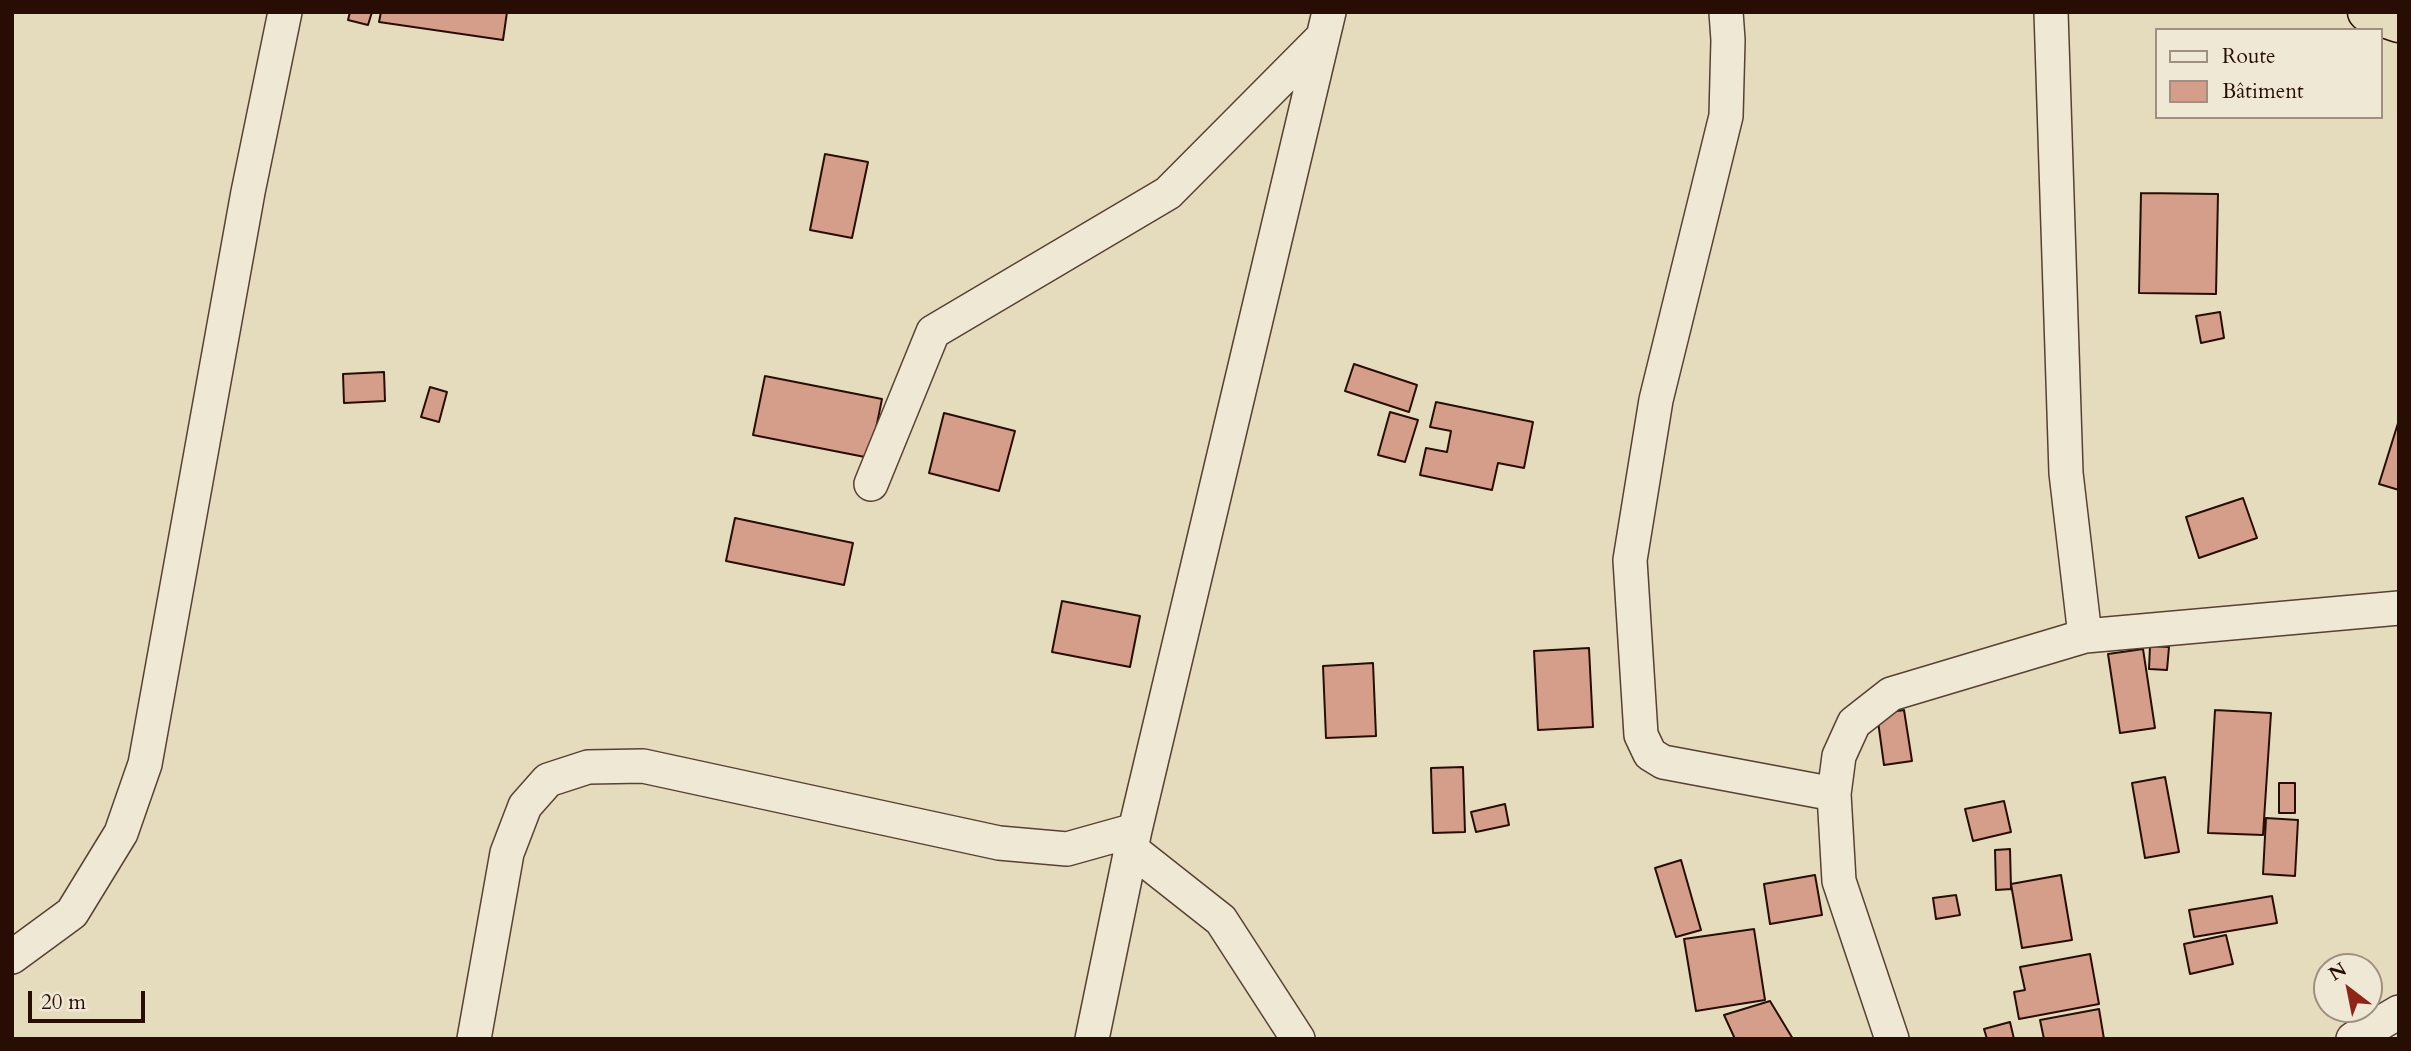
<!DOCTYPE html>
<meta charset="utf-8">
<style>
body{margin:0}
#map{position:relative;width:2411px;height:1051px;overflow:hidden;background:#e5dcbd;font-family:Cardo,serif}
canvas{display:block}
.frame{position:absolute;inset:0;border:14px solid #280d04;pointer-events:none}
.legend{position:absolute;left:2155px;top:28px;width:228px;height:91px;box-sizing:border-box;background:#eee8d4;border:2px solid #9f9081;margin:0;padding:9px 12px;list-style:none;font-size:21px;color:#280d04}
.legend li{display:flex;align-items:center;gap:14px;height:35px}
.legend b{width:35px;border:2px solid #9f9081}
.north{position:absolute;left:2313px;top:953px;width:70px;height:70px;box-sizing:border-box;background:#eee8d4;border:2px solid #9f9081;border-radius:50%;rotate:328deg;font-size:19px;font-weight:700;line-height:28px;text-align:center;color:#280d04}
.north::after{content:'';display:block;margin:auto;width:24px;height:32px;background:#8f2418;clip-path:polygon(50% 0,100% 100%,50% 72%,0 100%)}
.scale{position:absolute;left:28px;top:991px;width:117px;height:32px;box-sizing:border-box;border:4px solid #280d04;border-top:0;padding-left:9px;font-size:21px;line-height:24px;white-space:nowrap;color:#280d04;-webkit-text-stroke:5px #eee8d4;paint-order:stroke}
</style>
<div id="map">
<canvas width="2411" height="1051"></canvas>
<div class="frame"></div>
<ul class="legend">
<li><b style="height:9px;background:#eee8d4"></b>Route</li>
<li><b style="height:19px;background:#d49e8a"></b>Bâtiment</li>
</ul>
<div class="north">N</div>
<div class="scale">20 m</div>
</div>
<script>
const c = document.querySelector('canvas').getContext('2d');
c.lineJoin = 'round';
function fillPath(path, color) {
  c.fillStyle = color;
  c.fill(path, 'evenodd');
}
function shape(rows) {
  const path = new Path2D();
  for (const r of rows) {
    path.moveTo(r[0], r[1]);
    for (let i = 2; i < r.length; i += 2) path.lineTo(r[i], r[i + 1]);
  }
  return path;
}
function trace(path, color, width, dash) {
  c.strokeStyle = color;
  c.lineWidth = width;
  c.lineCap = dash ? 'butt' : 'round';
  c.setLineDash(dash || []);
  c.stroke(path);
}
const building = shape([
 [350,12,372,12,368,25,348,20,350,12],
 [381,12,507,12,503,40,379,22,381,12],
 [825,154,868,162,852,238,810,230,825,154],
 [2141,193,2218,194,2216,294,2139,293,2141,193],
 [2220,312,2224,338,2201,343,2196,316,2220,312],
 [1354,364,1417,385,1409,412,1345,391,1354,364],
 [384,372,385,401,344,403,343,374,384,372],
 [765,376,882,399,870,458,753,435,765,376],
 [430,387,447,392,439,422,421,417,430,387],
 [1436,402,1533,422,1524,468,1498,463,1492,490,1420,475,1426,448,1447,452,1451,431,1430,427,1436,402],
 [1390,412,1418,420,1405,462,1378,455,1390,412],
 [944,413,1015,431,999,491,929,473,944,413],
 [2399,420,2399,490,2379,484,2399,420],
 [2243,498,2257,538,2199,558,2186,517,2243,498],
 [735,518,853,543,844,585,726,561,735,518],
 [1062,601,1140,616,1130,667,1052,652,1062,601],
 [2150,646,2169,647,2167,670,2149,669,2150,646],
 [1589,648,1593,727,1538,730,1534,651,1589,648],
 [2143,649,2155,728,2120,733,2108,654,2143,649],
 [1373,663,1376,736,1326,738,1323,666,1373,663],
 [1904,710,1912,761,1884,765,1877,714,1904,710],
 [2215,710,2271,713,2263,835,2208,833,2215,710],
 [1463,767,1465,832,1433,833,1431,768,1463,767],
 [2165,777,2179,852,2145,858,2132,783,2165,777],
 [2279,783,2295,783,2295,813,2279,813,2279,783],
 [2004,801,2011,832,1973,841,1965,809,2004,801],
 [1505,804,1509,825,1476,832,1471,812,1505,804],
 [2266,818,2298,820,2295,876,2263,874,2266,818],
 [2010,849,2011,889,1996,890,1995,850,2010,849],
 [1681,860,1701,930,1676,937,1655,868,1681,860],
 [1815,875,1822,915,1770,924,1764,884,1815,875],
 [2061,875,2072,940,2022,948,2011,884,2061,875],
 [1956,895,1960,915,1936,919,1933,898,1956,895],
 [2272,896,2277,923,2194,937,2189,910,2272,896],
 [1754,929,1765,1000,1696,1011,1684,939,1754,929],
 [2226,935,2233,964,2190,974,2184,944,2226,935],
 [2090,954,2099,1004,2019,1019,2014,992,2025,990,2020,967,2090,954],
 [1770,1001,1793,1039,1735,1039,1724,1015,1770,1001],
 [2099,1009,2104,1039,2044,1039,2040,1020,2099,1009],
 [2010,1022,2014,1039,1987,1039,1984,1029,2010,1022]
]);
fillPath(building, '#d49e8a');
trace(building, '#280d04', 2);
const street = shape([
 [1726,12,1728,40,1726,116,1656,400,1630,560,1641,735,1650,754,1663,762,1834,794],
 [2051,12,2066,473,2085,636],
 [871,484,933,332,1168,193,1323,37],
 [1131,849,1221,920,1298,1039],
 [12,957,72,913,121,833,145,764,248,192,285,12],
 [474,1039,507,853,525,806,548,780,588,767,643,766,999,843,1067,849,1135,830],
 [1092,1039,1135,830,1329,12],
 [1892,1039,1839,881,1834,794,1839,756,1854,723,1891,694,2085,636,2399,608],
 [2353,1039,2399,1012]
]);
const highway = shape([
 [2367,12,2399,23]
]);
trace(street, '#574132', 36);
trace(highway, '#280d04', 41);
trace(street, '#eee8d4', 33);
trace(highway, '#e5dcbd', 38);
</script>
